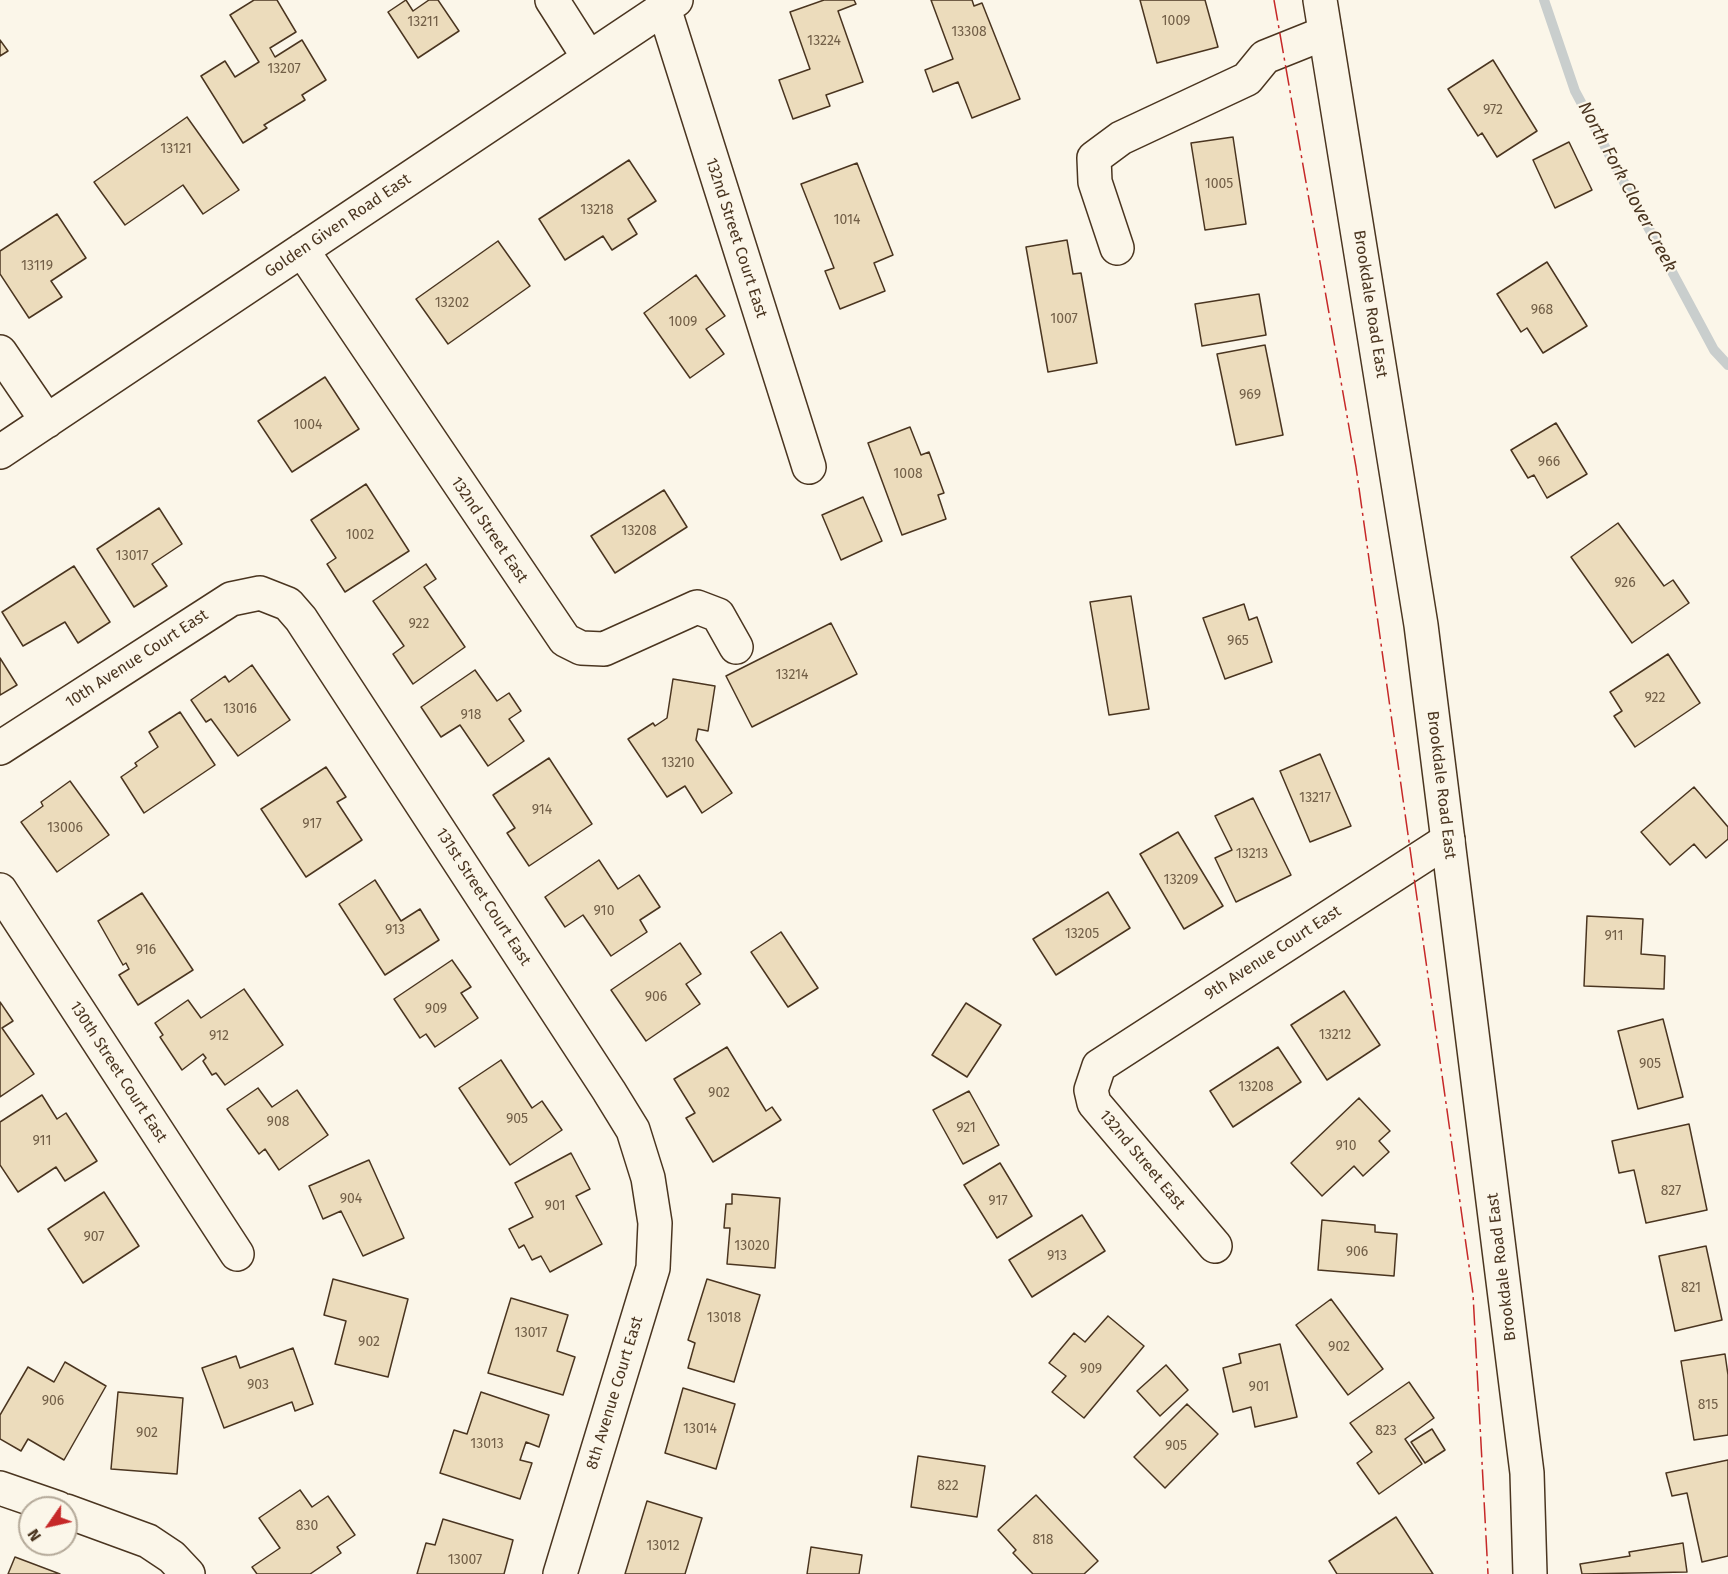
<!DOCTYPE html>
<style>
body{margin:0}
#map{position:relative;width:1728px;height:1574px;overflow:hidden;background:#fbf6e9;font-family:"Fira Sans",sans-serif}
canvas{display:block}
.north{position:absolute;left:18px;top:1496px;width:60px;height:60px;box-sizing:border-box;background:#fbf6e9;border:2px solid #b4a999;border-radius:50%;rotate:236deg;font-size:16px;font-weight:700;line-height:24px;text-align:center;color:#4a3520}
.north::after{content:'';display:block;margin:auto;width:21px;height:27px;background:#c62828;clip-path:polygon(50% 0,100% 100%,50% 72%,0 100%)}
</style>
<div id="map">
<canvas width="1728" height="1574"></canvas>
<div class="north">N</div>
</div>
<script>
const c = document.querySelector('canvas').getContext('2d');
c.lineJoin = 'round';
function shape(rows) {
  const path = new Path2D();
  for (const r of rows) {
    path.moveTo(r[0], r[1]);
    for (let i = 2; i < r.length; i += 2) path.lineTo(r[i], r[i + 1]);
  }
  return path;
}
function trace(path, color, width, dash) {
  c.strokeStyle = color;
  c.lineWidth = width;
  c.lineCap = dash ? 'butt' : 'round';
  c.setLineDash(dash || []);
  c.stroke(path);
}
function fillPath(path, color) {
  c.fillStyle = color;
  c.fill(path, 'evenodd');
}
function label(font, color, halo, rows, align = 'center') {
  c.font = font + ' "Fira Sans",sans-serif';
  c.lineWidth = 4.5;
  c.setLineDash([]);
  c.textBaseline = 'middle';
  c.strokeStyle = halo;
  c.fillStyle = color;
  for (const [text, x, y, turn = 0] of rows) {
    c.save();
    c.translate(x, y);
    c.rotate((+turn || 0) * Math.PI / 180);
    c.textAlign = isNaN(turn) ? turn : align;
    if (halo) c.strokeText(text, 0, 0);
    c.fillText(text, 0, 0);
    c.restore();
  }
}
trace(shape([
 [1544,0,1575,91,1714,350,1728,365]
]), '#c9cecd', 10);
const building = shape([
 [254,0,277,0,296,32,270,48,275,57,302,40,326,80,302,95,305,100,264,125,267,128,243,143,201,76,225,61,235,77,259,62,230,15,254,0],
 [406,0,413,11,429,0,438,0,459,31,418,58,388,12,406,0],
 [824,0,854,0,856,4,838,11,863,82,826,95,830,106,793,119,779,80,810,69,790,12,824,0],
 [931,0,972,0,974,6,982,3,1020,99,972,118,958,82,933,92,925,70,953,59,931,0],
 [1140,0,1205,0,1218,47,1157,63,1140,0],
 [0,40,8,51,0,56,0,40],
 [1493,60,1537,131,1497,157,1482,133,1478,136,1448,89,1493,60],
 [187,117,239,190,203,214,183,185,125,225,94,182,187,117],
 [1233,137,1246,224,1205,230,1191,143,1233,137],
 [1569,142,1592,190,1555,208,1533,160,1569,142],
 [629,160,656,201,628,219,637,234,612,250,603,236,565,260,539,219,629,160],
 [857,163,893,255,874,263,885,291,840,309,825,271,834,268,801,184,857,163],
 [57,214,86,258,51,281,62,297,29,318,0,274,0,251,57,214],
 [1067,240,1073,274,1081,273,1097,363,1048,372,1026,247,1067,240],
 [498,241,530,286,448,344,416,299,498,241],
 [1547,262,1587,326,1543,353,1527,328,1521,332,1497,294,1547,262],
 [696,275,725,316,706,329,724,354,690,378,644,313,696,275],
 [1259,294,1266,335,1202,346,1195,304,1259,294],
 [1265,345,1283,435,1236,445,1217,354,1265,345],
 [325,377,359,429,292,472,258,421,325,377],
 [1556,423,1587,474,1547,498,1534,475,1528,478,1511,450,1556,423],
 [910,427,921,455,929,452,944,493,938,495,946,519,902,535,868,443,910,427],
 [366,484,409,551,345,592,327,564,336,558,311,520,366,484],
 [664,490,687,527,615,573,591,536,664,490],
 [863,497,882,541,841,560,822,515,863,497],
 [159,508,182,544,152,564,167,586,134,607,97,549,159,508],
 [1618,523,1664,586,1673,580,1689,603,1632,643,1571,557,1618,523],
 [426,564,436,579,424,587,465,647,413,684,393,654,404,646,373,601,426,564],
 [74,566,110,622,78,643,65,622,23,646,2,612,74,566],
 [1131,596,1149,709,1109,715,1090,602,1131,596],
 [1244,604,1249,620,1257,617,1272,662,1225,679,1203,618,1244,604],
 [831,623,857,674,752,727,726,676,831,623],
 [1668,654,1700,703,1635,747,1614,716,1622,711,1610,692,1668,654],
 [0,658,17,685,0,695,0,658],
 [252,665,290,720,238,756,211,719,206,722,191,700,225,676,229,682,252,665],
 [475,670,497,701,509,693,521,711,509,719,524,741,488,766,460,725,441,737,421,707,475,670],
 [673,679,715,686,708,731,698,729,696,740,732,793,702,813,685,786,667,797,628,739,653,723,655,726,667,718,673,679],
 [180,712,215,765,144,813,121,777,137,766,135,763,158,747,149,732,180,712],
 [1320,754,1351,826,1310,842,1280,771,1320,754],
 [549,758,592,824,529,866,507,833,515,828,493,795,549,758],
 [326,767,346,797,337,802,362,840,306,877,261,809,326,767],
 [70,781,109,835,57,872,21,822,43,806,41,802,70,781],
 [1694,787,1728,827,1728,839,1706,858,1694,844,1670,865,1641,832,1694,787],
 [1253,798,1291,875,1236,902,1215,858,1232,850,1215,816,1253,798],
 [1178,832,1223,906,1184,929,1140,854,1178,832],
 [599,860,618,889,639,875,660,907,640,920,647,932,611,956,583,915,565,927,545,897,599,860],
 [375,880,401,921,420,909,439,940,385,975,339,904,375,880],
 [1108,892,1130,928,1056,975,1033,939,1108,892],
 [142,893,193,970,138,1005,119,975,129,969,126,963,123,965,98,921,142,893],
 [1587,916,1643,919,1641,954,1665,956,1664,989,1584,986,1587,916],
 [781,932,818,988,788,1007,751,952,781,932],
 [680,943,701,974,686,984,700,1004,646,1041,611,990,680,943],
 [452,960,471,987,461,993,478,1018,435,1047,426,1034,420,1038,394,999,452,960],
 [244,989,283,1045,225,1085,216,1073,212,1075,203,1061,206,1058,203,1054,182,1070,160,1037,163,1035,155,1023,188,1000,201,1018,244,989],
 [1344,991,1380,1045,1327,1080,1291,1025,1344,991],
 [0,1002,13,1021,2,1028,34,1074,0,1097,0,1002],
 [966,1003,1001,1025,967,1077,932,1055,966,1003],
 [1663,1019,1683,1097,1638,1109,1618,1031,1663,1019],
 [727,1047,766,1111,772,1107,781,1120,713,1162,686,1118,695,1113,674,1079,727,1047],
 [1278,1047,1301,1082,1233,1127,1210,1091,1278,1047],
 [501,1060,532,1108,542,1101,562,1130,510,1165,459,1088,501,1060],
 [258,1088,272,1107,297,1090,328,1135,279,1170,265,1149,259,1154,227,1109,258,1088],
 [969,1091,999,1145,963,1164,933,1110,969,1091],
 [42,1095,57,1119,66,1113,97,1161,65,1181,56,1167,18,1192,0,1165,0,1122,42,1095],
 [1359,1098,1390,1131,1379,1141,1389,1152,1363,1176,1354,1166,1322,1196,1291,1163,1359,1098],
 [1689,1124,1707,1210,1646,1223,1634,1170,1619,1173,1612,1141,1689,1124],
 [571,1153,590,1189,576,1196,602,1244,550,1272,541,1256,532,1260,524,1245,519,1248,509,1229,533,1217,515,1183,571,1153],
 [369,1160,404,1238,363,1256,341,1211,323,1219,309,1186,369,1160],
 [1000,1163,1032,1216,997,1238,964,1185,1000,1163],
 [104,1192,139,1246,83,1283,48,1229,104,1192],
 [732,1194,780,1198,775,1268,727,1264,730,1228,724,1228,726,1204,732,1204,732,1194],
 [1082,1215,1105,1251,1032,1297,1009,1260,1082,1215],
 [1322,1220,1375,1225,1375,1232,1397,1234,1394,1276,1318,1270,1322,1220],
 [1706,1246,1722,1320,1675,1331,1659,1256,1706,1246],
 [333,1279,408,1299,388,1377,335,1364,346,1321,324,1315,333,1279],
 [707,1279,760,1295,734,1382,688,1368,695,1343,688,1340,707,1279],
 [511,1298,568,1315,557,1351,575,1357,563,1395,488,1373,511,1298],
 [1331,1299,1383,1369,1348,1395,1296,1325,1331,1299],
 [1108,1316,1144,1346,1084,1418,1052,1392,1066,1376,1049,1363,1074,1333,1085,1342,1108,1316],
 [1280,1344,1297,1417,1255,1427,1251,1407,1233,1412,1223,1368,1241,1363,1239,1354,1280,1344],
 [293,1348,313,1404,295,1411,292,1402,224,1428,202,1368,236,1356,240,1368,293,1348],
 [1725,1354,1728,1375,1728,1435,1694,1440,1681,1361,1725,1354],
 [65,1362,106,1386,64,1460,28,1439,21,1451,0,1439,0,1415,28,1367,54,1382,65,1362],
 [1166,1365,1188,1390,1160,1416,1137,1391,1166,1365],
 [1409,1382,1434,1418,1405,1439,1422,1464,1379,1494,1357,1463,1372,1452,1350,1423,1409,1382],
 [683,1388,735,1404,716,1469,665,1453,683,1388],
 [118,1392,183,1398,177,1474,111,1469,118,1392],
 [481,1392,549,1415,539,1447,526,1442,520,1460,532,1463,520,1499,440,1473,454,1430,467,1434,481,1392],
 [1187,1404,1218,1434,1165,1488,1134,1457,1187,1404],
 [1432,1429,1445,1450,1425,1463,1411,1442,1432,1429],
 [918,1456,985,1466,977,1517,911,1507,918,1456],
 [1728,1460,1728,1556,1702,1562,1687,1493,1672,1496,1666,1473,1728,1460],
 [300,1490,312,1507,328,1496,355,1535,337,1547,341,1553,310,1574,257,1574,252,1567,280,1548,259,1518,300,1490],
 [1036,1495,1098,1561,1084,1574,1033,1574,1013,1553,1016,1550,998,1530,1036,1495],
 [647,1501,702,1518,685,1574,625,1574,647,1501],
 [1396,1517,1433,1574,1337,1574,1329,1561,1396,1517],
 [443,1519,513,1540,504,1574,417,1574,426,1543,435,1545,443,1519],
 [1683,1543,1687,1572,1582,1574,1580,1564,1630,1556,1629,1552,1683,1543],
 [811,1547,862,1555,859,1574,807,1574,811,1547],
 [15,1557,60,1574,8,1574,15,1557]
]);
fillPath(building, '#ecdcbc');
trace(building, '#4a3520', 1.5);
const minor = shape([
 [552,0,589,58],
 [664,8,809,467],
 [1117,248,1095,182,1094,158,1121,138,1247,79,1265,57,1325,33],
 [302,250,565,640,581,648,604,649,697,607,718,615,736,647],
 [0,352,47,421],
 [0,452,676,0],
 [0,748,231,599,260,593,288,604,301,619,609,1091,633,1130,648,1178,655,1223,653,1268,560,1574],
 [0,890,237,1254],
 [1215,1246,1094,1103,1091,1090,1099,1066,1448,840],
 [0,1488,58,1508],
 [66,1511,148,1541,172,1557,188,1574]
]);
const major = shape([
 [1320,0,1421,625,1527,1473,1530,1574]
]);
trace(minor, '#4a3520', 36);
trace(major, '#4a3520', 36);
trace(minor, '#fbf6e9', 33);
trace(major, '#fbf6e9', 33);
trace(shape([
 [1274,0,1356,467,1473,1294,1488,1574]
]), '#c62828', 1.5, [21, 4.5, 3, 4.5]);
label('14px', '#725f47', null, [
 ["1009",1176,21],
 ["13211",423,22],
 ["13308",969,32],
 ["13224",824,41],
 ["13207",284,69],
 ["972",1493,110],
 ["13121",176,149],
 ["1005",1219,184],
 ["13218",597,210],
 ["1014",847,220],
 ["13119",37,266],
 ["13202",452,303],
 ["968",1542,310],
 ["1007",1064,319],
 ["1009",683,322],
 ["969",1250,395],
 ["1004",308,425],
 ["966",1549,462],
 ["1008",908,474],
 ["13208",639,531],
 ["1002",360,535],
 ["13017",132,556],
 ["926",1625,583],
 ["922",419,624],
 ["965",1238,641],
 ["13214",792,675],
 ["922",1655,698],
 ["13016",240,709],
 ["918",471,715],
 ["13210",678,763],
 ["13217",1315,798],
 ["914",542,810],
 ["917",312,824],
 ["13006",65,828],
 ["13213",1252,854],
 ["13209",1181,880],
 ["910",604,911],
 ["913",395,930],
 ["13205",1082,934],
 ["911",1614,936],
 ["916",146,950],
 ["906",656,997],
 ["909",436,1009],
 ["13212",1335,1035],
 ["912",219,1036],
 ["905",1650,1064],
 ["13208",1256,1087],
 ["902",719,1093],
 ["905",517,1119],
 ["908",278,1122],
 ["921",966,1128],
 ["911",42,1141],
 ["910",1346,1146],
 ["827",1671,1191],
 ["904",351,1199],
 ["917",998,1201],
 ["901",555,1206],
 ["907",94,1237],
 ["13020",752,1246],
 ["906",1357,1252],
 ["913",1057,1256],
 ["821",1691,1288],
 ["13018",724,1318],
 ["13017",531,1333],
 ["902",369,1342],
 ["902",1339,1347],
 ["909",1091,1369],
 ["903",258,1385],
 ["901",1259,1387],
 ["906",53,1401],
 ["815",1708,1405],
 ["13014",700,1429],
 ["823",1386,1431],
 ["902",147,1433],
 ["13013",487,1444],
 ["905",1176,1446],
 ["822",948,1486],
 ["830",307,1526],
 ["818",1043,1540],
 ["13012",663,1546],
 ["13007",465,1560]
]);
label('16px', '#4a3520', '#fbf6e9', [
 ["Golden Given Road East",338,226,-34],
 ["132nd Street Court East",736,238,72],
 ["Brookdale Road East",1370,304,81],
 ["132nd Street East",489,530,56],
 ["10th Avenue Court East",137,659,-33],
 ["Brookdale Road East",1441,785,83],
 ["131st Street Court East",483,897,57],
 ["9th Avenue Court East",1273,953,-33],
 ["130th Street Court East",118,1072,57],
 ["132nd Street East",1142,1160,50],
 ["Brookdale Road East",1502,1267,-97],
 ["8th Avenue Court East",615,1393,-73]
]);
label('italic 18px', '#4a3520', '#fbf6e9', [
 ["North Fork Clover Creek",1627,187,62]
]);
</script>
